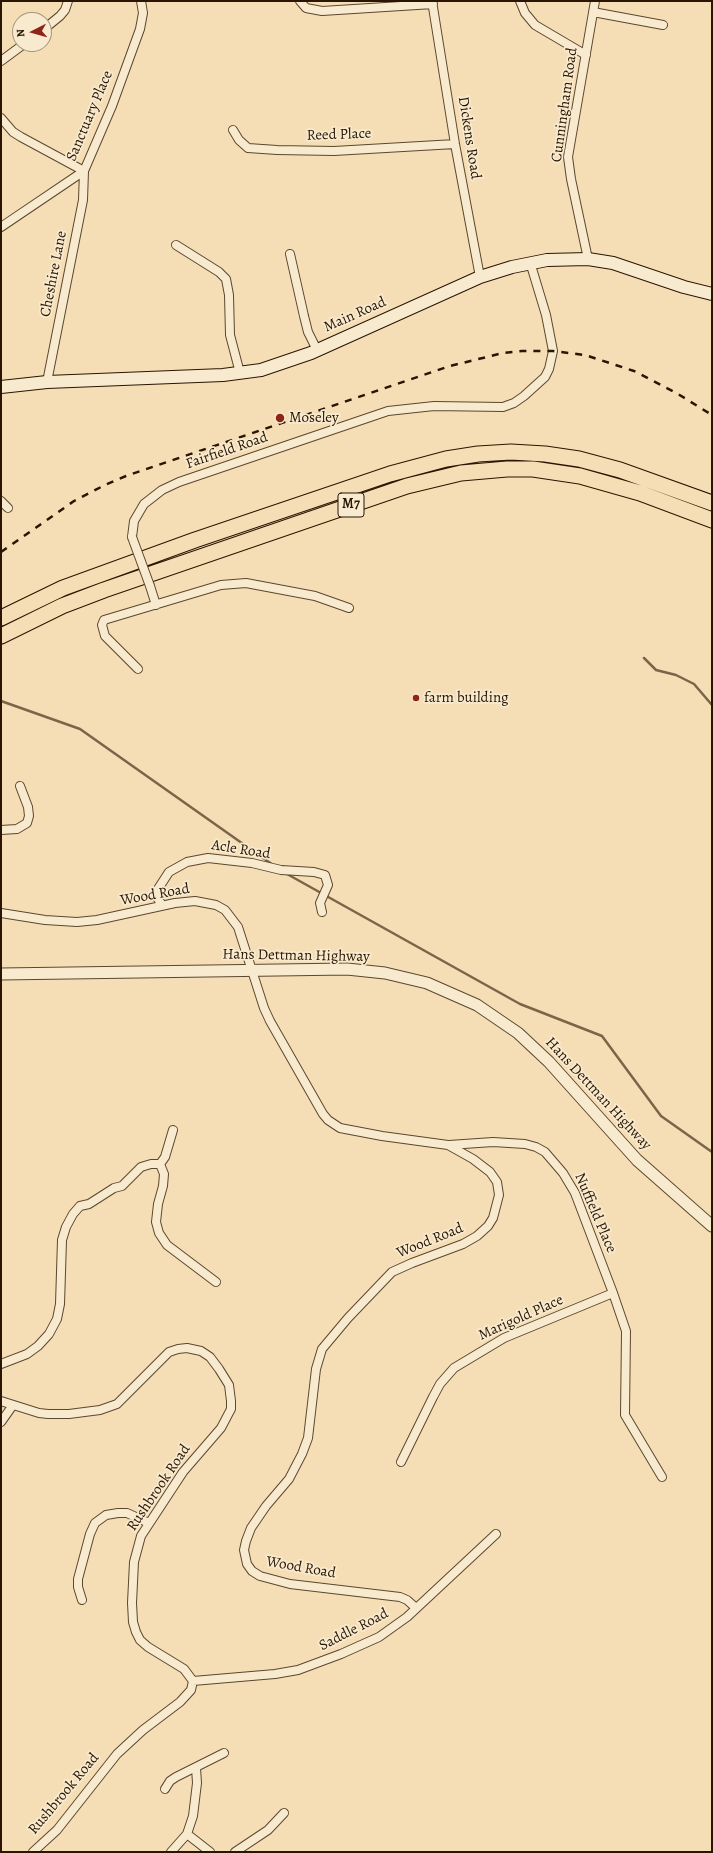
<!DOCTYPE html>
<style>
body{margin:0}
#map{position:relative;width:713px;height:1853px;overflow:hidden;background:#f5deb5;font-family:Alegreya,serif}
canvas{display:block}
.frame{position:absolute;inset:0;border:2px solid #291501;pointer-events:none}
.north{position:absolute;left:12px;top:12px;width:40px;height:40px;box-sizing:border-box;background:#f8eacf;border:1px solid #a5957d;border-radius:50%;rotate:264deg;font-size:11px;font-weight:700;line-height:16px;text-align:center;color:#291501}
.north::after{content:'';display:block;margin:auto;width:14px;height:18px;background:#8f2418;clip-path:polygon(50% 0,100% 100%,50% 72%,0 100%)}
</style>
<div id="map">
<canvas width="713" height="1853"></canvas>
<div class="frame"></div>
<div class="north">N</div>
</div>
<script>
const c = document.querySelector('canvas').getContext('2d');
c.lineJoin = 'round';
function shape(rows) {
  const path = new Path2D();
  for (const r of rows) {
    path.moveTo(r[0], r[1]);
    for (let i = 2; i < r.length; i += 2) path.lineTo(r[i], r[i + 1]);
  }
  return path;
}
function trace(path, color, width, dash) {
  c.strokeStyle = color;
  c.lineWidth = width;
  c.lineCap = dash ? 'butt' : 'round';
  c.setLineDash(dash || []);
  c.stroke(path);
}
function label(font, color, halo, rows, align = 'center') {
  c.font = font + ' Alegreya,serif';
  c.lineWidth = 3.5;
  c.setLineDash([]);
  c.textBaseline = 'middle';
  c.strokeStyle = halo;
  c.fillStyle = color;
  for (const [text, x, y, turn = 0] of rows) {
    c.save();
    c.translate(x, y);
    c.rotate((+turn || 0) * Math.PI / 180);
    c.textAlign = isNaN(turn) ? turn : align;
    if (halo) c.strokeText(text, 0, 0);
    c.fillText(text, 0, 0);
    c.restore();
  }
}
trace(shape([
 [644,658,656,670,676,675,694,684,712,705],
 [1,701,80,729,273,865],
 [287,874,520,1004,602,1036,661,1116,712,1152]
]), '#7a6548', 2.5);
const minor = shape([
 [300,1,306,8,322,11,433,4],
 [432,1,455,144,480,277],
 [520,1,525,13,535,25,586,55],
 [593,12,663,25],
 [44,29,60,16,65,10,68,1],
 [1,61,24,44],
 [1,118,13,132,21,137,84,171,83,200,47,382],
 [233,130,239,140,248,148,277,150,334,151,455,144],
 [1,227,84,171,112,106,140,29,143,13,141,1],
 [176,245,219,272,226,279,229,295,230,335,240,373],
 [290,254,304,316,308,332,317,350],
 [588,259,571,179,568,157,595,1],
 [1,501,8,508],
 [132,537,134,521,144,504,162,490,179,482,388,411,434,406,503,407,514,403,524,396,545,377,549,369,553,351,546,315,530,262],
 [150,586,156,605],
 [138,669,105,636,102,625,104,620,221,585,246,583,315,596,349,608],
 [1,830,17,829,27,823,29,816,28,807,20,786],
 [162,905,158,899,158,889,169,872,187,862,208,858,252,863,281,870,314,872,325,875,328,885,320,903,322,912],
 [1,913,45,920,77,922,97,920,175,903,195,901,216,905,225,910,238,927,264,1008,270,1021,323,1114,328,1120,340,1128,382,1136,448,1145,473,1159,490,1172,497,1182,499,1195,493,1218,488,1226,477,1236,463,1244,412,1263,392,1272,348,1318,322,1349,316,1369,308,1438,302,1454,289,1479,266,1506,251,1528,246,1541,244,1550,247,1564,252,1571,260,1576,290,1584,400,1597,407,1600,416,1608],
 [449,1145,493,1142,525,1144,536,1147,545,1152,563,1173,575,1193,613,1293,626,1331,625,1415,662,1477],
 [160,1164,164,1174,163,1186,158,1204,156,1222,159,1233,167,1245,216,1282],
 [160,1164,165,1157,173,1130],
 [1,1364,27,1354,38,1346,49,1334,57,1319,60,1304,62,1240,66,1227,73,1214,80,1206,89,1204,114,1188,122,1186,141,1167,151,1164,160,1164],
 [1,1401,39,1413,48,1414,69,1414,100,1410,117,1404,169,1352,178,1349,187,1348,201,1351,210,1357,219,1369,229,1385,231,1401,231,1409,221,1428,183,1472,141,1536,134,1562,132,1603,133,1622,136,1632,140,1640,148,1647,184,1669,193,1681,191,1690,180,1702,143,1730,117,1754,57,1830,33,1852],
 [1,1422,13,1405],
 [401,1462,433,1397,440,1384,454,1368,504,1338,613,1293],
 [82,1600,78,1587,78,1579,90,1534,95,1523,106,1515,118,1513,127,1513,149,1523],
 [193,1681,275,1674,298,1670,341,1654,379,1637,407,1617,496,1534],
 [165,1789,170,1781,176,1777,224,1753],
 [187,1834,210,1852],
 [171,1852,187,1834,193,1816,197,1783,196,1768],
 [235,1852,268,1830,284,1813]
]);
const tertiary = shape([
 [1,974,347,969,385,973,427,983,477,1005,518,1033,549,1062,637,1160,712,1226]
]);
const secondary = shape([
 [1,387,47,382,223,375,261,370,311,353,480,277,512,267,547,260,588,259,613,263,684,287,712,294]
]);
const motorway = shape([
 [1,618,63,588,195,540,390,474,446,459,478,454,511,452,545,454,579,459,620,470,712,503],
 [1,636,62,606,104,590,407,486,461,473,507,469,533,469,580,476,640,493,712,520]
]);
trace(minor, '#5c472e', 10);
trace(tertiary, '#5c472e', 13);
trace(secondary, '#291501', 14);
trace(motorway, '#291501', 17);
trace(minor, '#f8eacf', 8);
trace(tertiary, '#f8eacf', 11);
trace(secondary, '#f8eacf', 12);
trace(motorway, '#f5deb5', 15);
trace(shape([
 [1,552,74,501,105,485,126,476,450,366,503,353,522,351,553,351,585,355,634,371,678,394,712,415]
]), '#291501', 2.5, [7, 7]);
const minorBridge = shape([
 [132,537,150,586]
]);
trace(minorBridge, '#5c472e', 10, []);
trace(minorBridge, '#f8eacf', 8);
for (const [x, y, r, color] of [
 [280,418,5,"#8f2418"],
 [416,698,4,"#8f2418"]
]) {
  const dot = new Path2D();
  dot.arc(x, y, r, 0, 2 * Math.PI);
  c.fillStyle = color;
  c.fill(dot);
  trace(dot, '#f8eacf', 1.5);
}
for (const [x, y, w] of [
 [351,505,26]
]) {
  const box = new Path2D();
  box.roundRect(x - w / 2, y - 12, w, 24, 3);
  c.fillStyle = '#f8eacf';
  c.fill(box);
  trace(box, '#291501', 1);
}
label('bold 14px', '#291501', null, [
 ["M7",351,505]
]);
label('15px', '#291501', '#f8eacf', [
 ["Cunningham Road",565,105,-82],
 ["Sanctuary Place",90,116,-67],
 ["Reed Place",339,135,-2],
 ["Dickens Road",469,138,81],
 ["Cheshire Lane",54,274,-79],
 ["Main Road",355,315,-24],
 ["Fairfield Road",227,451,-19],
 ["Acle Road",241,850,9],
 ["Wood Road",155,895,-10],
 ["Hans Dettman Highway",296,956,1],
 ["Hans Dettman Highway",598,1094,47],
 ["Nuffield Place",595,1213,67],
 ["Wood Road",430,1241,-22],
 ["Marigold Place",521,1318,-24],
 ["Rushbrook Road",159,1488,-56],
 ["Wood Road",301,1568,10],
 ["Saddle Road",354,1630,-27],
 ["Rushbrook Road",64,1794,-50]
]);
label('15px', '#291501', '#f8eacf', [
 ["Moseley",289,418],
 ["farm building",424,698]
], 'left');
</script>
